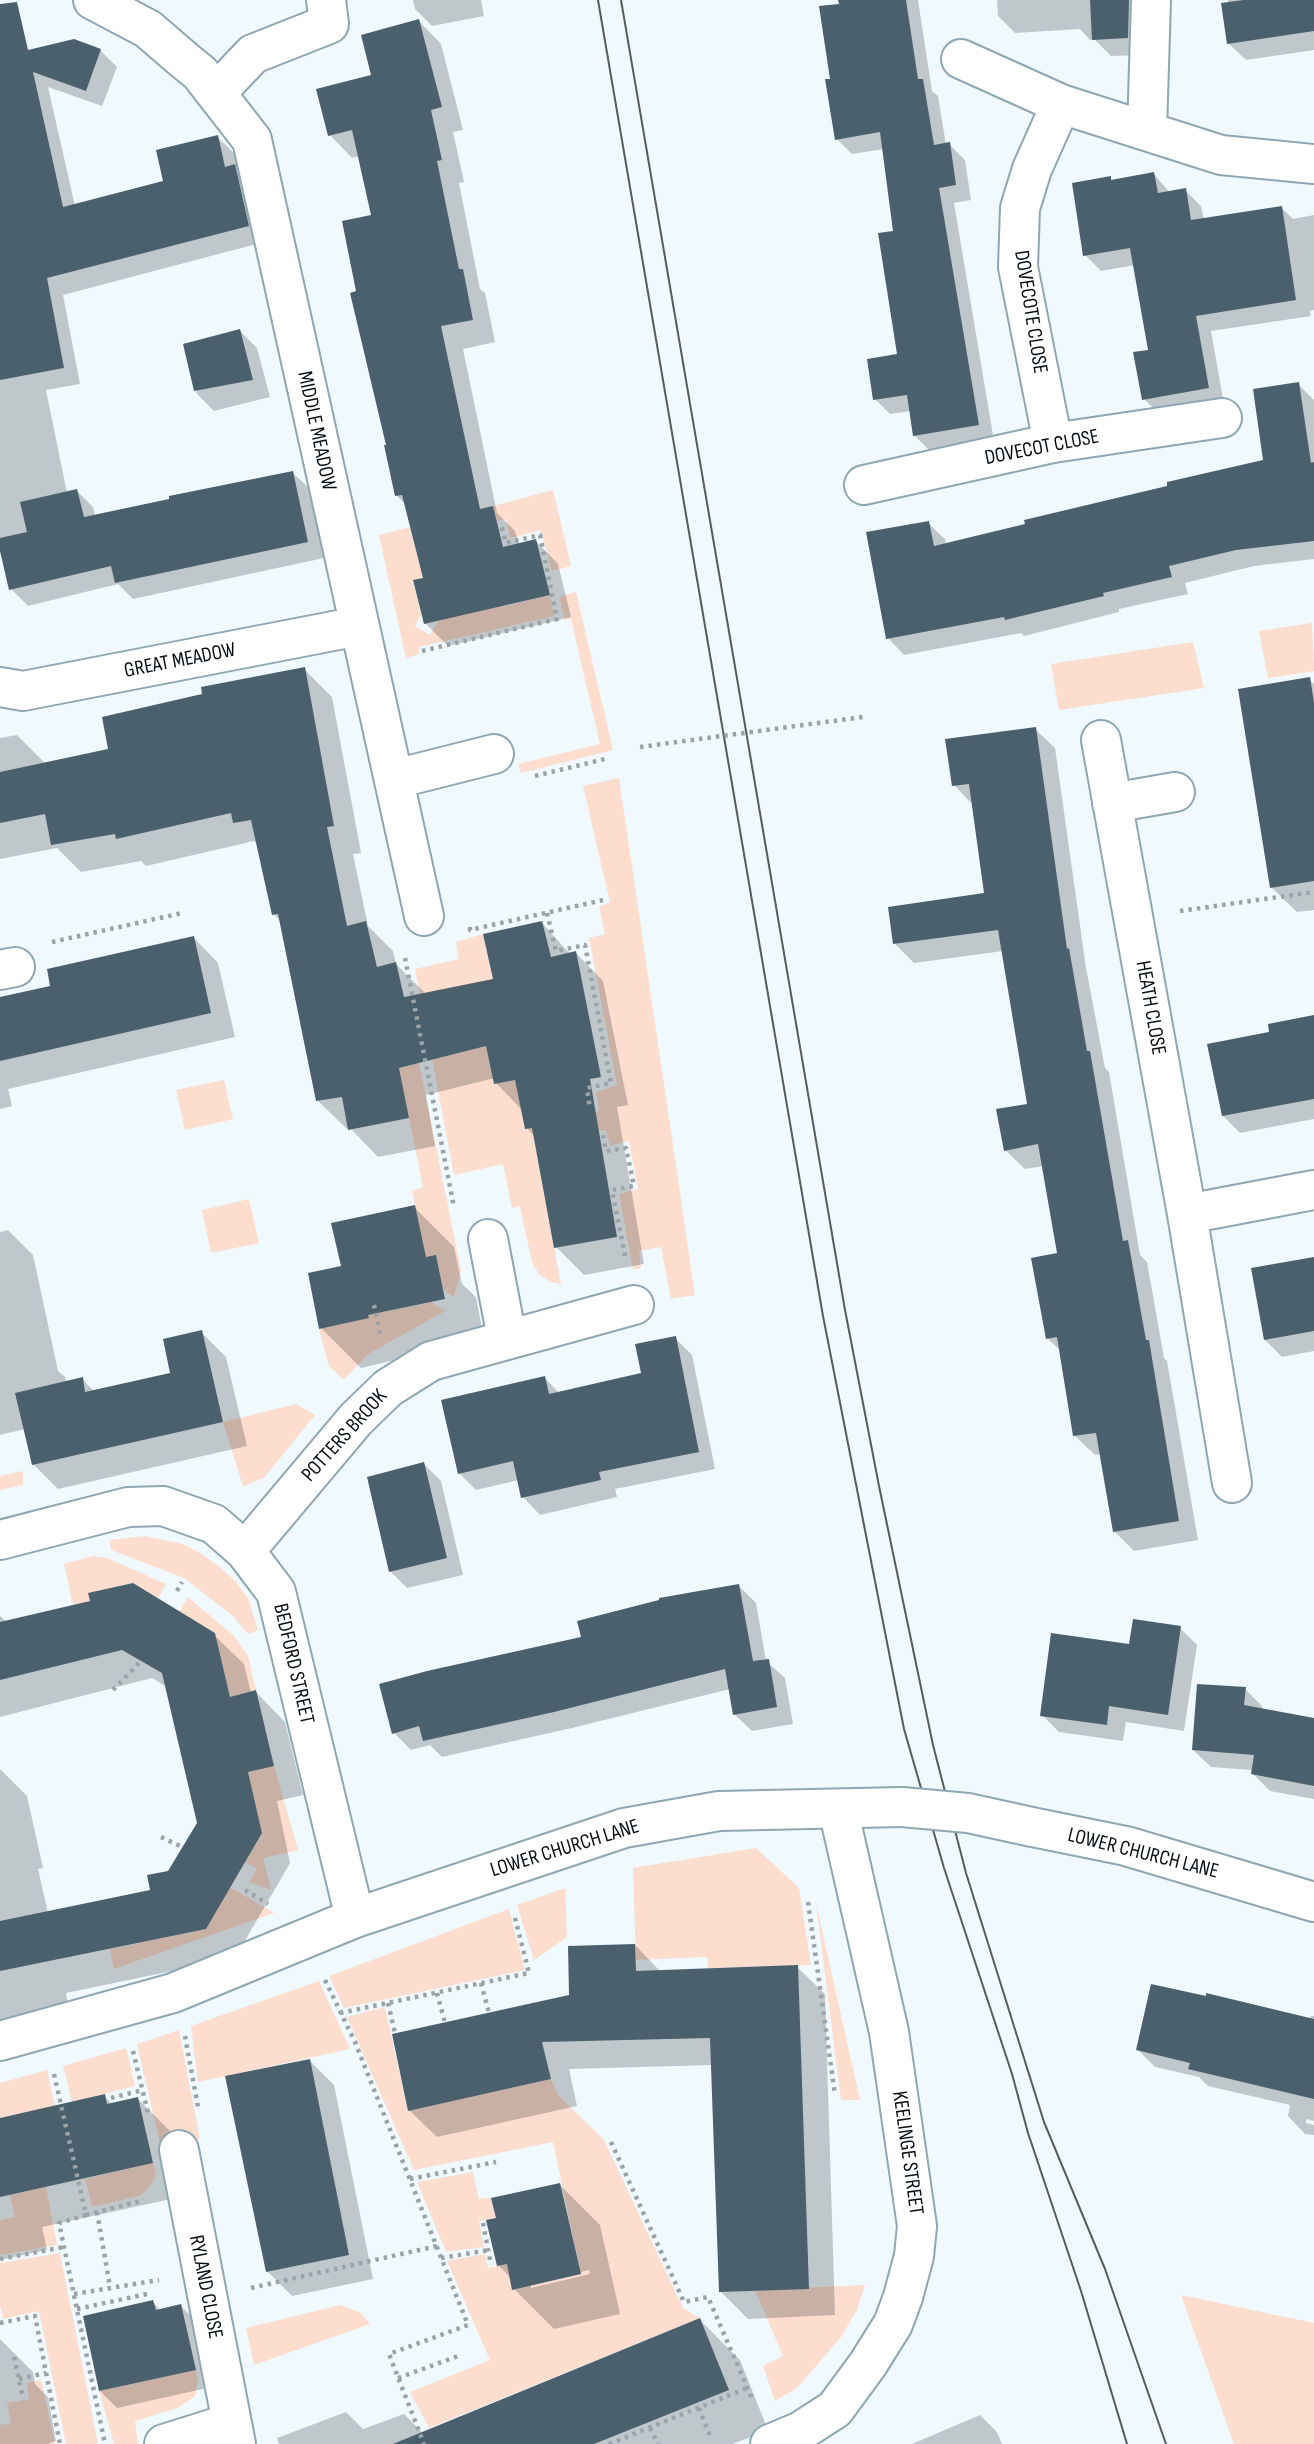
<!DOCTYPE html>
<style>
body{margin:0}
canvas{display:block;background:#eff9fe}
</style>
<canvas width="1314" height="2444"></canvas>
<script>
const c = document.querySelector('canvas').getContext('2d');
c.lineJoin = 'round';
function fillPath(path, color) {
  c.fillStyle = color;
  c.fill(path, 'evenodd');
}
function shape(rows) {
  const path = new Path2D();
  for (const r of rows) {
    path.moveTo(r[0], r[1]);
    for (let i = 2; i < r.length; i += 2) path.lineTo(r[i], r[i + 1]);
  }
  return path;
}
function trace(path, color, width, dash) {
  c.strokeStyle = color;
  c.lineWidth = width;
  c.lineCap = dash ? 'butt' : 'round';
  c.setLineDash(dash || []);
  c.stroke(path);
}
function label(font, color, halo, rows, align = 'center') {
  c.font = font + ' "Sofia Sans Condensed",sans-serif';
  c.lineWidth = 7;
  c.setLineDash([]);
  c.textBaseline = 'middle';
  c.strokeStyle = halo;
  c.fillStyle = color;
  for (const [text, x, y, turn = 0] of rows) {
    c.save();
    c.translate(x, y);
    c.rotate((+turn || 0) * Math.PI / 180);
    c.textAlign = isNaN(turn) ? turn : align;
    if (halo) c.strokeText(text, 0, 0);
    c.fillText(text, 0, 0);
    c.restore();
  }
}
fillPath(shape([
 [553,490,571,566,552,571,541,530,510,538,506,519,497,521,493,506],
 [410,527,423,578,413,581,421,615,415,626,430,635,438,621,498,596,502,607,550,595,554,616,419,647,419,654,406,658,379,535],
 [576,592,613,750,521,773,518,764,600,744,571,619,565,620,559,597],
 [1312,623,1314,671,1268,678,1259,631],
 [1193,642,1204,688,1059,710,1051,664],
 [619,778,695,1295,671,1299,661,1247,639,1251,641,1268,633,1270,619,1194,638,1189,629,1141,610,1146,606,1130,535,1144,561,1284,550,1282,539,1274,532,1263,520,1206,512,1208,503,1164,454,1175,415,969,459,959,456,942,483,934,493,979,473,984,494,1084,515,1080,526,1129,599,1111,596,1092,617,1085,589,938,605,934,599,907,610,902,583,786],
 [419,1063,461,1270,454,1297,444,1290,436,1256,426,1257,412,1191,423,1187,399,1068],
 [224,1080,233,1119,185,1130,176,1090],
 [249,1199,259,1243,211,1253,202,1210],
 [431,1302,445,1311,368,1354,344,1380,329,1366,319,1329,368,1318,366,1306,383,1312],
 [296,1404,315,1415,264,1478,243,1486,223,1422],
 [23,1471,23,1485,0,1490,0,1476],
 [144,1536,183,1544,202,1554,220,1567,237,1583,249,1600,258,1630,248,1634,233,1616,184,1578,111,1550,110,1540],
 [93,1556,107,1558,166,1584,158,1598,132,1583,89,1593,90,1601,73,1605,64,1564],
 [188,1597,234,1636,248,1656,256,1690,230,1697,215,1633,179,1612],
 [274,1766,298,1850,263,1858,271,1890,249,1882,257,1869,245,1862,262,1833,248,1772],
 [756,1848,799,1888,811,1965,708,1968,707,1957,636,1960,633,1868],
 [230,1887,274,1913,114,1969,110,1949,206,1929],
 [565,1888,567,1937,534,1960,517,1905],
 [816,1903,860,2100,841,2100],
 [509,1909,525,1970,344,2008,329,1976],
 [319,1981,350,2049,198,2082,191,2026],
 [385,2007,408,2111,551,2079,558,2095,604,2140,683,2308,700,2318,429,2428,410,2392,490,2360,447,2261,485,2254,488,2268,507,2264,513,2290,581,2274,553,2142,414,2170,347,2017],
 [179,2030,200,2139,161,2148,137,2044],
 [126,2048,135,2086,72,2102,63,2066],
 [47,2070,55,2106,36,2110,18,2124,15,2114,0,2118,0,2083],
 [153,2163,156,2175,148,2189,139,2196,92,2207,85,2179],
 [473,2172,479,2199,491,2198,496,2218,479,2221,484,2247,446,2252,417,2182],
 [46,2187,57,2245,0,2255,0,2220,15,2217,10,2195],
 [60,2253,98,2444,66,2444,39,2311,3,2319,0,2306,0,2263],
 [865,2285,857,2310,841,2337,797,2388,775,2401,763,2366,783,2356,755,2290],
 [1181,2295,1314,2323,1314,2444,1234,2444],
 [340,2305,361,2313,370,2324,254,2365,246,2328],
 [196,2370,198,2381,195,2396,178,2408,135,2421,138,2444,114,2444,99,2391],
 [41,2380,55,2444,0,2444,0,2425,11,2423,7,2403,29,2399,27,2383]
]), '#fcddce');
fillPath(shape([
 [413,0,481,0,484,16,432,26,415,9],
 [840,0,918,0,932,91,938,96,946,145,949,144,965,160,971,200,954,203,994,441,930,451,914,435,911,411,890,414,875,399,899,355,895,232,884,149,852,154,837,139,832,80],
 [997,0,1144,0,1144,55,1111,56,1095,40,1090,40,1080,29,1015,33,998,16],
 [1228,0,1314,0,1314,50,1246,60,1228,43],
 [419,21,441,44,463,130,453,132,464,182,459,183,480,289,485,293,495,342,463,349,497,513,515,531,519,545,536,541,558,564,571,617,448,646,425,623,425,579,406,505,397,496,359,293,373,216,360,156,352,158,330,135,373,76],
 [100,50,117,67,102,106,48,87,75,206,165,183,217,137,234,153,238,169,251,183,264,242,63,295,80,384,46,390,67,493,77,491,93,507,95,516,293,473,310,489,324,558,133,599,118,584,28,606,11,589,0,543,0,58],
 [1154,174,1170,193,1185,190,1201,206,1204,220,1281,207,1293,219,1314,215,1314,310,1310,311,1311,316,1211,331,1224,404,1160,415,1144,399,1150,351,1135,265,1101,271,1085,255,1110,178,1114,182],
 [240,331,257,348,270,397,214,411,197,394,185,345],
 [1298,384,1314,400,1314,559,1254,566,1185,583,1188,594,1119,609,1119,612,1024,636,1021,633,904,655,888,638,928,523,945,539,946,545,1265,461],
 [304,669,332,697,361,853,353,854,368,926,393,951,396,964,424,992,424,995,495,981,542,923,570,954,576,953,603,981,628,1105,617,1107,644,1264,584,1275,556,1247,535,1137,527,1128,523,1111,496,1083,495,1078,426,1095,435,1146,378,1157,350,1128,346,1128,318,1101,282,923,274,914,259,846,254,841,146,866,141,861,81,872,57,848,0,859,0,738,17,735,45,763,110,750,204,695],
 [1309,679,1314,684,1314,910,1297,912,1272,888],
 [1035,729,1055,748,1086,968,1105,1068,1109,1072,1140,1255,1147,1262,1164,1358,1167,1361,1198,1540,1134,1551,1115,1532,1101,1454,1095,1455,1075,1436,1062,1352,1047,1338,1059,1255,1044,1166,1025,1169,1005,1150,1029,1105,1003,951,914,963,895,944,986,894,973,805,954,785],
 [194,938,218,963,235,1037,8,1089,12,1106,0,1109,0,999,52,987],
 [1314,1017,1314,1119,1240,1133,1223,1116,1271,1033],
 [414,1207,454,1247,462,1284,476,1297,484,1339,361,1368,321,1328,343,1267],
 [8,1230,33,1255,58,1371,65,1377,66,1383,82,1379,94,1391,172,1374,201,1332,226,1357,247,1446,58,1489,33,1464,25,1429,0,1435,0,1232],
 [1314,1259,1314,1351,1282,1357,1265,1340],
 [675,1338,692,1355,715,1469,615,1489,617,1497,540,1515,523,1497,519,1480,476,1490,459,1473,545,1378,560,1394,643,1374],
 [424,1464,441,1481,463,1575,407,1588,390,1571],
 [739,1586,756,1603,766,1661,785,1678,793,1724,752,1731,734,1714,730,1689,572,1728,442,1757,430,1745,411,1750,394,1733,583,1639],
 [0,1616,7,1622,214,1635,244,1664,251,1693,256,1692,285,1722,303,1795,277,1801,290,1863,235,1958,66,1993,70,2013,7,2027,0,2019,0,1769,27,1796,43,1868,38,1869,48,1913,152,1892,169,1873,198,1823,167,1687,152,1678,0,1717],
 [1180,1628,1197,1645,1184,1731,1126,1722,1123,1741,1059,1732,1042,1715,1131,1646],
 [1245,1689,1262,1706,1262,1710,1314,1720,1314,1799,1270,1791,1252,1773,1253,1770,1211,1767,1193,1750],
 [635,1945,661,1972,797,1967,825,1994,835,2315,748,2319,720,2291,713,2065,569,2069,577,2106,437,2137,409,2110,571,1997],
 [1311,2016,1314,2016,1314,2121,1306,2119,1306,2123,1314,2125,1314,2135,1305,2134,1288,2116,1290,2105,1208,2086,1199,2077,1155,2067,1138,2050,1310,2019],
 [309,2060,334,2085,373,2279,292,2296,267,2271],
 [104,2096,113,2105,138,2099,171,2132,185,2196,42,2227,47,2250,0,2260,0,2120],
 [560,2185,600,2225,620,2314,554,2329,514,2289,512,2279,498,2265,498,2219],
 [589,2270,590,2274,531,2288,531,2284],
 [153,2302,161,2311,181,2306,198,2323,212,2387,117,2408,100,2391],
 [700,2320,740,2360,768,2430,733,2444,437,2444],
 [0,2339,33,2372,35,2384,48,2397,56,2441,47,2444,0,2444],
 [346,2412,363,2429,404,2414,421,2431,426,2444,279,2444,277,2438],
 [980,2415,997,2432,1002,2444,912,2444]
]), '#0003');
fillPath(shape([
 [838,0,906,0,918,79,923,79,934,145,950,142,956,185,939,188,979,425,913,436,907,395,873,400,867,359,897,354,878,233,893,231,880,132,835,140,825,79,830,79,819,6,839,4],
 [1090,0,1129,0,1128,38,1092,40],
 [1244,0,1314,0,1314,31,1227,44,1221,3],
 [17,2,28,50,74,39,101,49,86,91,33,72,63,207,163,181,156,150,218,135,225,167,235,164,249,226,47,278,64,368,0,380,0,4],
 [419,19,442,107,431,110,442,160,437,161,459,269,463,269,473,320,441,326,480,509,493,506,503,547,536,539,550,595,424,624,413,580,423,578,402,495,395,496,384,445,386,445,350,293,356,291,342,221,371,215,352,130,328,136,316,89,371,75,361,35],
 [1154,172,1158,193,1186,188,1191,220,1282,206,1296,300,1196,316,1209,388,1142,400,1133,352,1148,350,1130,248,1083,256,1072,183,1111,176,1111,180],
 [240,329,253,380,194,391,183,344],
 [1299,382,1311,463,1314,462,1314,541,1236,550,1169,566,1172,577,1103,593,1104,596,1005,620,1004,617,886,639,866,532,929,521,934,546,1025,524,1024,520,1167,486,1167,482,1263,460,1253,389],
 [293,471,308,542,115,583,111,566,9,590,0,551,0,538,27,532,20,502,77,489,84,517,169,499,169,496],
 [305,667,334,826,327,827,347,926,366,921,377,967,396,962,404,997,493,979,483,934,542,921,551,957,576,951,601,1077,590,1079,617,1237,554,1248,532,1128,525,1129,515,1080,494,1084,486,1046,399,1068,409,1118,348,1130,342,1097,316,1101,278,914,272,915,251,820,233,823,231,813,116,839,115,834,51,845,45,814,0,823,0,772,108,749,102,717,202,694,201,687],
 [1310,677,1314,703,1314,881,1270,888,1238,689],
 [1036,727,1067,949,1069,948,1087,1051,1090,1051,1123,1241,1128,1240,1146,1340,1149,1340,1179,1521,1113,1532,1096,1433,1073,1436,1057,1337,1046,1339,1031,1258,1057,1253,1038,1144,1004,1151,996,1109,1027,1104,998,930,893,944,888,907,984,893,969,784,952,786,945,739],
 [194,936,211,1013,0,1061,0,997,50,986,47,969],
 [1314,1015,1314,1099,1222,1116,1207,1044,1269,1032,1268,1024],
 [415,1205,426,1257,436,1255,445,1299,368,1315,369,1318,319,1329,308,1273,341,1266,331,1223],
 [1314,1257,1314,1331,1264,1340,1251,1268],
 [202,1330,223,1422,32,1465,15,1393,83,1377,85,1392,170,1373,163,1339],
 [676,1336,699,1452,599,1472,601,1480,521,1498,513,1461,458,1474,441,1400,545,1376,549,1394,641,1373,635,1344],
 [424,1462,447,1558,389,1572,367,1477],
 [133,1583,215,1633,230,1697,256,1690,274,1766,248,1772,262,1833,206,1929,0,1971,0,1921,150,1890,147,1875,168,1871,197,1823,162,1673,122,1650,0,1680,0,1622,90,1601,88,1593],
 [739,1584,753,1661,769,1659,777,1707,733,1715,725,1669,554,1712,423,1741,419,1726,392,1734,379,1684,427,1671,581,1637,577,1621,659,1600,659,1598],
 [1133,1619,1181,1626,1168,1715,1109,1706,1107,1725,1040,1716,1051,1633,1129,1644],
 [1197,1684,1246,1687,1244,1705,1314,1718,1314,1786,1251,1774,1254,1755,1192,1750],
 [635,1944,636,1971,798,1965,809,2289,719,2292,710,2038,542,2042,551,2079,408,2111,392,2034,569,1995,568,1946],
 [1151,1984,1206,1996,1206,1993,1314,2019,1314,2099,1188,2069,1190,2063,1136,2050],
 [310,2059,349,2255,266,2272,225,2076],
 [105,2094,107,2104,138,2097,153,2163,0,2197,0,2118],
 [560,2183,581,2274,512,2290,507,2264,497,2266,486,2220,496,2218,491,2198],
 [153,2300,156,2310,181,2304,196,2370,99,2391,83,2316],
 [700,2318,729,2390,594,2444,393,2444]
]), '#4a606c');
const minor = shape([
 [93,0,148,29,184,60,200,73,252,140,424,916],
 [961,59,1061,104,1221,155,1314,164],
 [216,93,253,54,329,24,326,0],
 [1147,131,1151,0],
 [1053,443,1018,267,1020,208,1032,169,1061,104],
 [864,485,1053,443,1222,418],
 [0,687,23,691,359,626],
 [1101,740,1187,1214,1232,1483],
 [395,779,494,754],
 [1112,803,1175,792],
 [0,970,15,967],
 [1187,1214,1314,1190],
 [488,1239,507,1338],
 [0,1540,128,1507,163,1506,214,1524,245,1551,276,1592,355,1918],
 [245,1551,356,1419,388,1388,431,1361,634,1305],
 [179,2150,236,2444],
 [164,2444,231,2423],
 [770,2444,801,2431,835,2409,868,2364,893,2324,903,2297,914,2256,917,2226,889,2032,838,1809]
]);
const major = shape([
 [1032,1827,1126,1846,1314,1902],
 [0,2041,173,1993,355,1918,624,1828,719,1811,902,1807]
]);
trace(minor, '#8fa7b3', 42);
trace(major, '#8fa7b3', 42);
trace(shape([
 [422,651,557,619,540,535,506,543,501,525],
 [535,776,609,758],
 [1180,911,1314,892],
 [547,913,556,951,585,945,611,1083,587,1088,590,1109],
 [470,927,470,930,603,900],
 [52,942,182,913],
 [405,958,454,1207],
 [603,1135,606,1151,626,1148,634,1186,612,1190,626,1261],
 [374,1305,381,1338],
 [177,1591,182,1582],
 [113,1690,141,1661],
 [161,1837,182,1847],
 [245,1890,268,1904],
 [808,1902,835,2095],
 [325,1980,355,2042,468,2325,389,2354,424,2444],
 [481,1983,489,2013],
 [437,1993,445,2023],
 [388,2003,395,2033],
 [340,2013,529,1973,514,1914],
 [185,2036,198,2107],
 [133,2051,149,2117],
 [54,2074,86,2215,144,2200],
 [111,2098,143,2090],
 [611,2142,684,2302,708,2297,753,2401],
 [410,2179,496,2162],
 [97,2212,110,2287],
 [86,2215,59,2223,105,2444],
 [483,2223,491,2265],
 [441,2258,489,2250],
 [0,2259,64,2247],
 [251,2288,437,2246],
 [74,2294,159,2280],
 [77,2309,147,2294],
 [0,2323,35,2316,60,2444],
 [14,2357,23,2398],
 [398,2378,461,2355],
 [19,2379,46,2373],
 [699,2408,710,2436],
 [650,2428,658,2444],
 [609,2444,747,2388]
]), '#9aa3a8', 4.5, [3.5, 5]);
trace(minor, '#fff', 38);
trace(major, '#fff', 38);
trace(shape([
 [598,0,823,1316,904,1729,944,1868,1012,2074,1028,2133,1081,2291,1127,2444],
 [621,0,845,1310,879,1486,933,1745,966,1873,1044,2122,1105,2269,1166,2444]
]), '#545d62', 2);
const majorBridge = shape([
 [902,1807,968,1813,1032,1827]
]);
trace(majorBridge, '#8fa7b3', 42, []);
trace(shape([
 [640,747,863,717]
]), '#9aa3a8', 4.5, [3.5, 5]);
trace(majorBridge, '#fff', 38);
label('21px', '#060e13', '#fff', [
 ["DOVECOTE CLOSE",1030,312,81],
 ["MIDDLE MEADOW",316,431,78],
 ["DOVECOT CLOSE",1042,448,-11],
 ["GREAT MEADOW",180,661,-11],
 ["HEATH CLOSE",1150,1008,80],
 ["POTTERS BROOK",345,1436,-48],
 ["BEDFORD STREET",293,1664,77],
 ["LOWER CHURCH LANE",565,1849,-17],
 ["LOWER CHURCH LANE",1143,1854,14],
 ["KEELINGE STREET",907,2153,82],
 ["RYLAND CLOSE",205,2287,79]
]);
</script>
